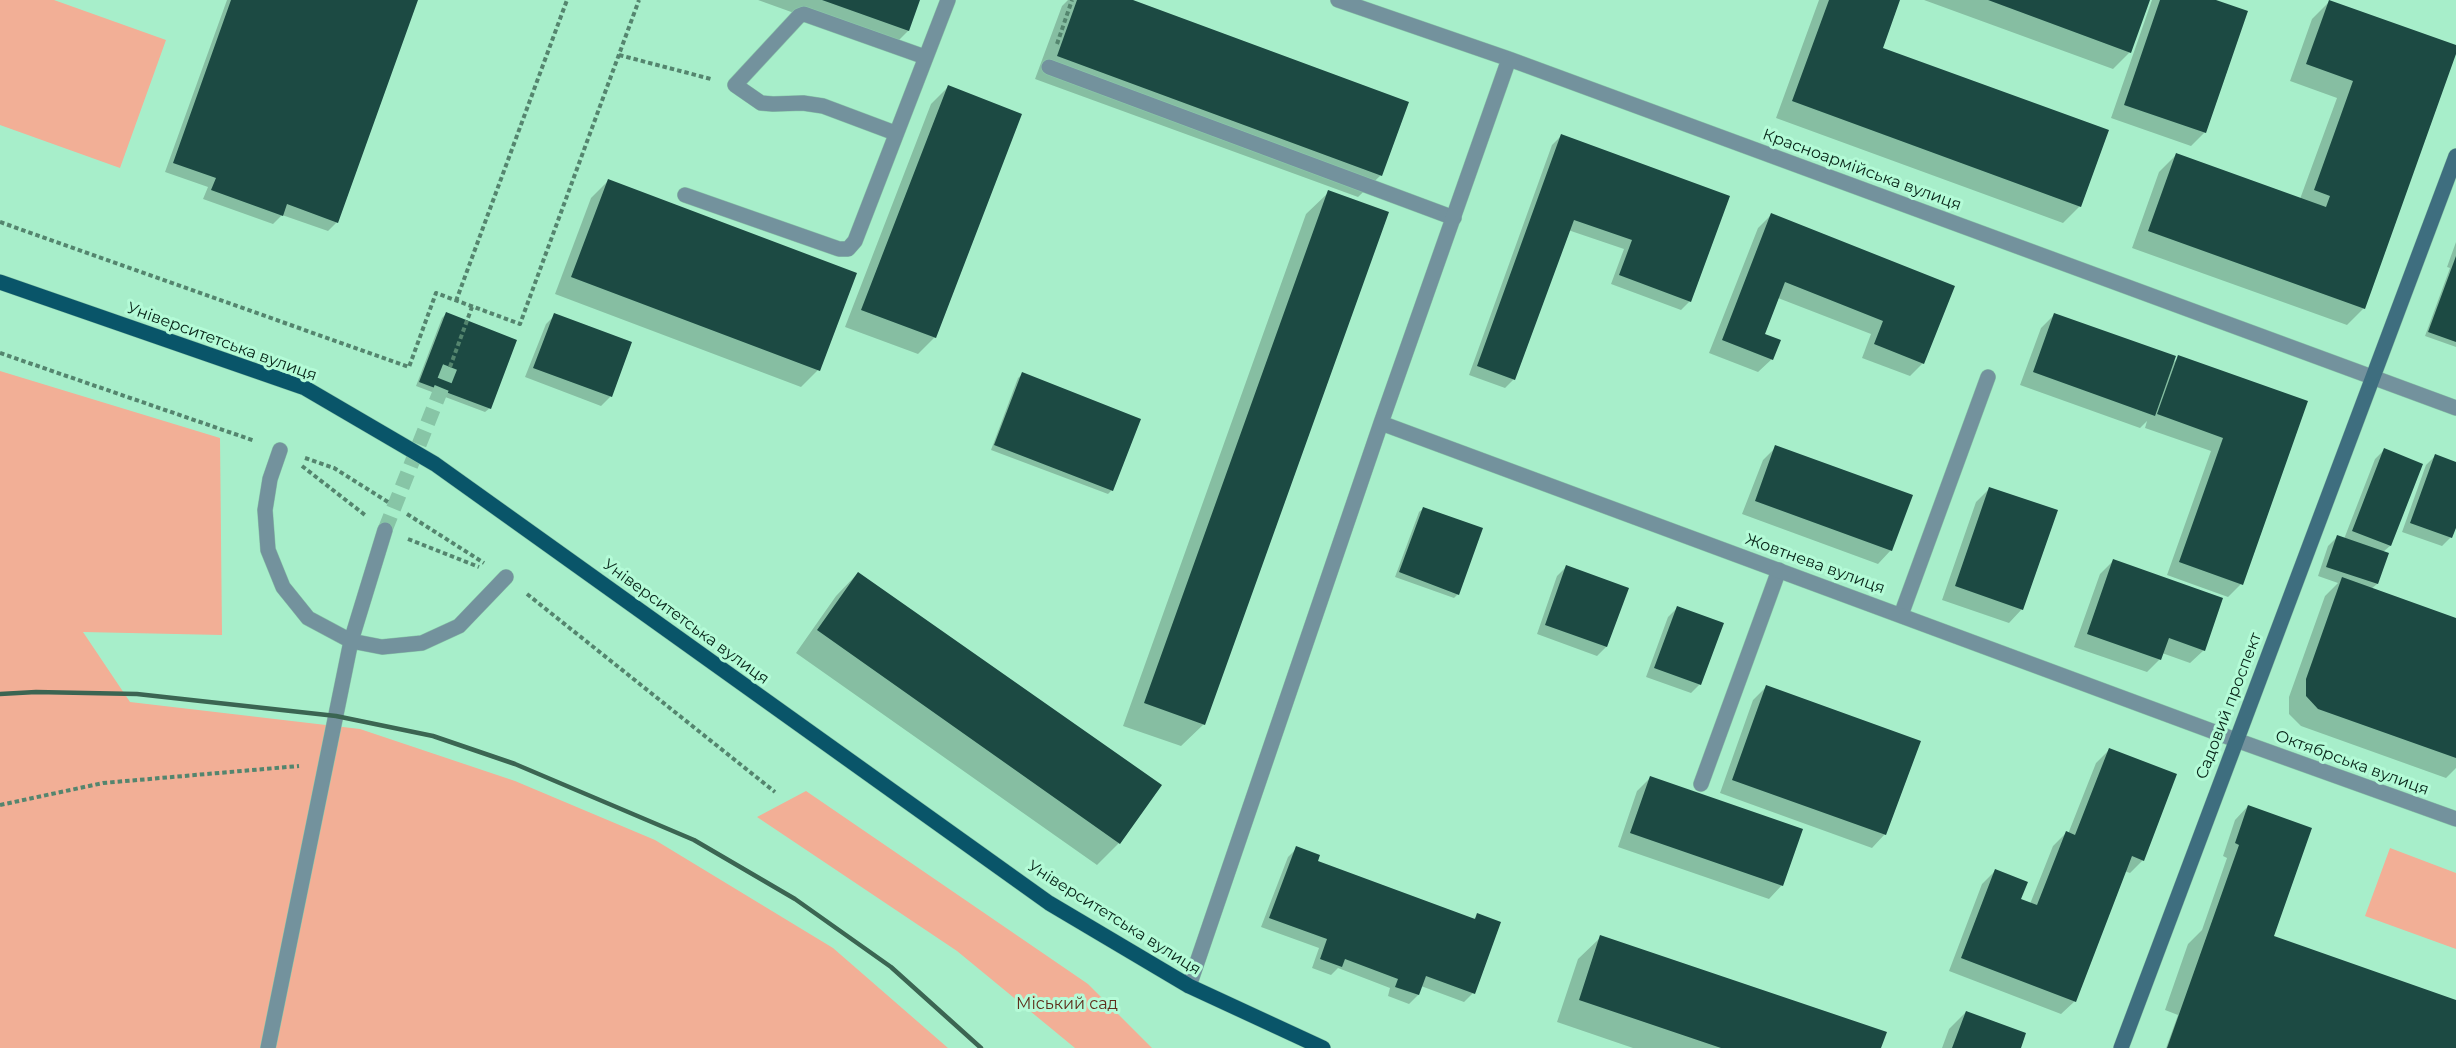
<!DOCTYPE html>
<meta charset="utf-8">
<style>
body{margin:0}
canvas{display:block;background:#a7eeca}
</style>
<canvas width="2456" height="1048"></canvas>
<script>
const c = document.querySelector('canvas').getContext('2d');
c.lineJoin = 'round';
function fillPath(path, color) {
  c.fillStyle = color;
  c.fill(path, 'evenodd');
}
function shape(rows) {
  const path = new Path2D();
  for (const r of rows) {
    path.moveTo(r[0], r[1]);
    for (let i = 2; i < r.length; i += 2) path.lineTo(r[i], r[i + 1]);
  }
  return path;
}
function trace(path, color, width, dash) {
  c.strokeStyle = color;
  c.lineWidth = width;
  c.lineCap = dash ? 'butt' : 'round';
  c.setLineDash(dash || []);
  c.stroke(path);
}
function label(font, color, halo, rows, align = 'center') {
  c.font = font + ' Montserrat,sans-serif';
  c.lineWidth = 6;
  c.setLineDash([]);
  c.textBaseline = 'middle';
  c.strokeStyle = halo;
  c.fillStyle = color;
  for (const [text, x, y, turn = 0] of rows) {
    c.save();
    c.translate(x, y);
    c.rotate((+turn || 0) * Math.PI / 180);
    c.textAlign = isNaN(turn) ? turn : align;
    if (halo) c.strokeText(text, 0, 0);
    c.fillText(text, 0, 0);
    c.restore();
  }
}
fillPath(shape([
 [0,0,54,0,166,40,120,168,0,125],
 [0,371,220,438,222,635,83,632,130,702,360,729,515,781,655,840,833,948,948,1048,0,1048],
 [806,791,1088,984,1152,1048,1075,1048,957,951,757,817],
 [2390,848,2456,873,2456,949,2365,916]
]), '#f2af96');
fillPath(shape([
 [227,0,417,0,337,222,328,231,282,215,273,224,203,199,208,187,165,172],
 [758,0,919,0,908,31,891,48],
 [1068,0,1129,0,1381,175,1358,197,1035,79,1062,6],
 [1819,0,1898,0,1881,49,2080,206,2063,223,1776,118],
 [1924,0,2148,0,2130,52,2113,69],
 [2152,0,2211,0,2205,132,2191,146,2111,118],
 [2329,2,2456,47,2364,308,2347,325,2132,248,2159,172,2176,155,2300,199,2337,98,2290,81,2312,19],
 [948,87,935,337,918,354,845,327,931,104],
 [1561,136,1690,301,1681,310,1611,284,1624,249,1568,230,1514,379,1505,388,1469,375,1552,145],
 [608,181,855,274,818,370,801,387,555,294,591,198],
 [1329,192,1204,724,1181,746,1123,726,1306,214],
 [1771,215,1953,286,1923,363,1910,376,1862,358,1871,334,1778,298,1764,334,1772,359,1758,372,1709,353,1758,228],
 [2456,242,2456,347,2425,336,2450,268,2447,267],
 [446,314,490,408,485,412,416,386,442,318],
 [555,315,630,343,610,397,601,406,525,377,546,324],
 [2054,315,2172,364,2179,357,2306,402,2241,584,2228,597,2167,575,2211,451,2145,428,2147,421,2140,428,2020,385,2041,328],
 [1023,374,1112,490,1108,494,991,450,1018,378],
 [1776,447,1891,550,1878,564,1742,514,1763,460],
 [2384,450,2421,465,2390,546,2383,552,2377,584,2371,589,2456,619,2456,768,2446,778,2301,726,2289,714,2289,697,2325,596,2338,583,2318,576,2328,546,2337,537,2344,539,2375,459],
 [2435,456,2456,463,2456,523,2451,537,2442,546,2402,532,2426,465],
 [1990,488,2022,609,2009,623,1942,600,1976,502],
 [1424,508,1458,594,1454,598,1395,577,1419,512],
 [2113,561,2204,650,2190,663,2162,653,2160,659,2147,672,2074,647,2100,574],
 [1566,567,1627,588,1606,647,1597,656,1537,634,1557,576],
 [858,573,1119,843,1097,865,796,653,836,596],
 [1677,608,1700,684,1691,693,1646,677,1668,617],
 [1766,687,1885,834,1872,848,1720,793,1753,700],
 [2109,750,2143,860,2130,873,2124,871,2075,1001,2061,1014,1949,971,1982,884,1995,871,2019,900,2030,904,2053,846,2066,833,2068,834,2096,763],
 [1650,778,1782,885,1769,899,1618,847,1637,791],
 [2248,806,2272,937,2456,1002,2456,1048,2166,1048,2178,1015,2165,1010,2188,944,2202,930,2227,858,2223,856,2235,820],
 [1297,848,1316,862,1473,920,1478,915,1473,993,1464,1002,1421,986,1418,995,1409,1004,1388,996,1390,988,1338,968,1331,975,1312,968,1319,948,1261,927,1288,857],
 [1601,937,1880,1048,1633,1048,1557,1022,1578,959],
 [1966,1012,2019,1048,1942,1048,1949,1029]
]), '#0003');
fillPath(shape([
 [231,0,418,0,338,223,287,204,283,216,211,190,216,178,173,163],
 [822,0,920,0,909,31],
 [1077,0,1133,0,1409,102,1382,176,1057,56],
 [1829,0,1900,0,1883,48,2109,130,2081,207,1792,101],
 [1988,0,2150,0,2131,53],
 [2160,0,2216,0,2248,11,2206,133,2124,105],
 [2329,0,2456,45,2456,54,2365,309,2148,231,2176,153,2326,207,2330,196,2314,190,2353,81,2306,64],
 [948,85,1022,114,936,338,861,310],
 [1561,134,1730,196,1691,302,1619,275,1632,240,1574,220,1515,380,1477,366],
 [608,179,857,273,820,371,571,277],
 [1328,190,1389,212,1205,725,1144,703],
 [1771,213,1955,286,1924,364,1874,344,1883,321,1785,282,1765,334,1781,340,1773,360,1722,340],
 [2456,256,2456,342,2428,332],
 [446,312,517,340,491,409,419,382],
 [554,313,632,342,612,397,533,368],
 [2054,313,2176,356,2155,416,2033,372],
 [2178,355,2308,401,2243,585,2179,562,2223,438,2157,414],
 [1022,372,1141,419,1113,491,994,445],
 [1775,445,1913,495,1892,551,1755,501],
 [2384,448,2423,464,2391,546,2352,531],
 [2435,454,2456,462,2456,528,2452,538,2410,523],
 [1989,487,2058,510,2023,610,1955,586],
 [1423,507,1483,528,1459,595,1399,572],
 [2337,535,2389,553,2378,584,2326,567],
 [2113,559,2223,598,2205,651,2169,638,2161,660,2087,634],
 [1566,565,1629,588,1607,647,1545,625],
 [858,572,1162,785,1120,844,817,630],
 [2342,577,2456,618,2456,758,2318,709,2306,696,2306,679],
 [1677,606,1724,623,1701,685,1654,668],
 [1766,685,1921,741,1886,835,1732,780],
 [2109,748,2177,774,2144,861,2132,856,2076,1002,1961,958,1995,869,2028,882,2021,899,2037,905,2066,831,2075,835],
 [1650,776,1803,829,1783,886,1630,833],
 [2248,805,2312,828,2274,936,2456,1000,2456,1048,2167,1048,2239,845,2235,843],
 [1296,846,1320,855,1318,861,1475,919,1477,913,1501,922,1475,994,1426,976,1419,995,1395,987,1398,979,1345,959,1342,967,1320,959,1327,939,1269,918],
 [1600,935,1887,1032,1881,1048,1721,1048,1579,1000],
 [1966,1011,2026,1033,2021,1048,1952,1048]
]), '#1c4a43');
trace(shape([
 [385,530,450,367]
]), '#87c5a6', 15, [15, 8]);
const lane = shape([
 [1049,67,1454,218],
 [895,133,823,106,803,103,773,104,761,103,735,85,799,16,804,14,925,57],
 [685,195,839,249,848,249,855,241,948,0],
 [2372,377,2456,408],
 [1901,615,1988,377],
 [2236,740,2456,819],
 [1701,784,1779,570]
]);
const street = shape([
 [1338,0,1509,59,2372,377],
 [1381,423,2236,740],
 [280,450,270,479,265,510,268,550,283,587,308,618,351,641,382,647,422,643,459,626,506,577],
 [1189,986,1381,423,1509,59],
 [268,1048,351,641,385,530]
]);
const secondary = shape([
 [2121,1048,2456,156]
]);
const primary = shape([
 [0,282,305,388,435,464,1049,903,1189,986,1323,1048]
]);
trace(lane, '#8ac9aa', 16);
trace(street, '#8ac9aa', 16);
trace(secondary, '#8ac9aa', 16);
trace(primary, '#8ac9aa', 16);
trace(shape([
 [1057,44,1072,0],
 [619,55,711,79],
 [0,222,409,367,436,293,520,324,639,0],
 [456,301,567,0],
 [0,353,255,441],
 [450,367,472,307],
 [305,458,334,468,388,502],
 [302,466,365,515],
 [407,514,484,563],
 [408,539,479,567],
 [527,594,775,792],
 [0,805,103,783,299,766]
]), '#54856e', 4, [4.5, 3]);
trace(lane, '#73929d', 15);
trace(street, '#73929d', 15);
trace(secondary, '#3e6e7f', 15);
trace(primary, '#095569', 15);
trace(shape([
 [0,694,36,692,137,694,336,716,433,736,515,764,694,840,795,899,891,967,981,1048]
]), '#3b6552', 4.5);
label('16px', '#062317', '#b4fbd7', [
 ["Красноармійська вулиця",1862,170,20],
 ["Університетська вулиця",222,342,20],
 ["Жовтнева вулиця",1815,564,20],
 ["Університетська вулиця",686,622,36],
 ["Садовий проспект",2229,706,-69],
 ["Октябрська вулиця",2352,763,20],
 ["Університетська вулиця",1114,918,32]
]);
label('16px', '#5e2e1b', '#b4fbd7', [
 ["Міський сад",1067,1004]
]);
</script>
